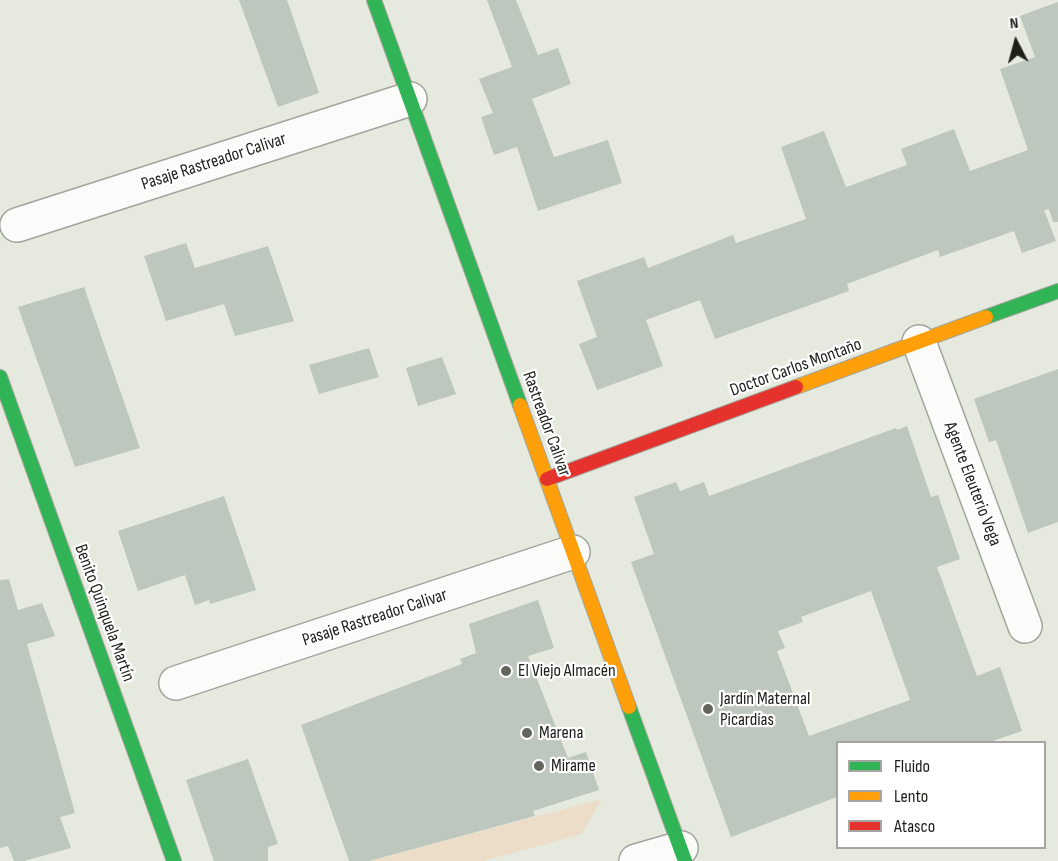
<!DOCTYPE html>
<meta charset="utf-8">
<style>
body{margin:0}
#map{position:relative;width:1058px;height:861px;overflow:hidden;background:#e5e9de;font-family:"Sofia Sans Condensed",sans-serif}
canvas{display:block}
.legend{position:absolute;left:836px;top:741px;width:210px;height:108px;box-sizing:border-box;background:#fff;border:2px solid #a5a5a3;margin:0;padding:8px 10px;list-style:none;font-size:18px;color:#1d1f18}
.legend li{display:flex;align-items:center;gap:12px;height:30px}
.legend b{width:30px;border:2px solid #a5a5a3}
.north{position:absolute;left:986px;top:12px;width:60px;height:60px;-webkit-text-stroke:4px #fff;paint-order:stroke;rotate:354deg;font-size:16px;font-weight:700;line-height:24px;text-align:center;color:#1d1f18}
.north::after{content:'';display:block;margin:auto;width:21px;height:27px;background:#1d1f18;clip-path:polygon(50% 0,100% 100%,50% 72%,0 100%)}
</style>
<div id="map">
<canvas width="1058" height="861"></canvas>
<ul class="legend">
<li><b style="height:8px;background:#30b455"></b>Fluido</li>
<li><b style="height:8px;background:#ff9f0a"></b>Lento</li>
<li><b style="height:8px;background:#e5322d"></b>Atasco</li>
</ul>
<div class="north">N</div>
</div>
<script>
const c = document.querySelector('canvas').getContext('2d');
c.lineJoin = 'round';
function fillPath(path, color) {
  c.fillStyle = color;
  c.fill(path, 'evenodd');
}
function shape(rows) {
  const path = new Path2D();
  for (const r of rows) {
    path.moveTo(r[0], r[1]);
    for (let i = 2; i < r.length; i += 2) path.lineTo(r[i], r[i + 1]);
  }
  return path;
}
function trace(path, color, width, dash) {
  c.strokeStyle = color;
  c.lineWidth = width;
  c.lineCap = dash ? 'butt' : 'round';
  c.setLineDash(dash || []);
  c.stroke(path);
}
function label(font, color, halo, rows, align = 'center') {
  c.font = font + ' "Sofia Sans Condensed",sans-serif';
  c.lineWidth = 4.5;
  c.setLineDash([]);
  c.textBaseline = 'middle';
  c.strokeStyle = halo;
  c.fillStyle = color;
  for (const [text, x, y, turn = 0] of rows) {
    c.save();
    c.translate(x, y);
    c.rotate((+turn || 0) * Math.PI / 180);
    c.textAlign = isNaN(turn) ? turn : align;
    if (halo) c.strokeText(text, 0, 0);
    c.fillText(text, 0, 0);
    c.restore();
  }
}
fillPath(shape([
 [602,799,582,834,484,861,369,861]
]), '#ecddc8');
fillPath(shape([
 [239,0,287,0,319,93,278,107],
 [487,0,516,0,538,55,558,48,571,84,532,99,554,157,608,140,622,183,538,211,517,147,494,155,481,117,493,113,479,79,512,67],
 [1058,2,1058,222,1053,222,1049,209,1044,210,1056,241,1022,253,1014,231,940,257,938,250,847,284,849,291,715,339,700,300,646,320,663,366,597,390,579,344,597,337,577,281,644,257,648,268,733,235,736,243,806,219,781,147,824,131,846,187,907,165,901,149,954,129,970,171,1028,150,1000,69,1035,57,1020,16],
 [186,243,195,268,268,246,294,321,235,336,224,304,166,321,144,256],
 [84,287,140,448,75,467,18,307],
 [369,348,379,377,319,394,309,365],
 [442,357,456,394,418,406,406,368],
 [1058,369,1058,522,1028,533,996,440,989,442,974,399],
 [907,426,931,497,938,495,960,559,937,567,977,676,1000,667,1022,731,990,742,837,742,837,797,731,837,631,562,654,554,634,497,676,482,680,491,704,482,709,496,896,428,897,430],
 [871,591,910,700,809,736,777,651,785,648,778,631,803,622,801,617],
 [224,496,256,590,210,604,209,600,195,605,185,575,138,591,118,531],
 [9,579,18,610,42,603,55,636,27,644,75,813,60,817,71,848,24,861,14,861,8,846,0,848,0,580],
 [538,600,554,648,528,656,568,758,586,752,599,790,533,811,535,816,369,861,349,861,301,725,462,664,460,659,476,653,469,624],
 [248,759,278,844,268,847,268,861,214,861,186,780]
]), '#bec7bd');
const street = shape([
 [17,225,410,99],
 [919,342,1025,626],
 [176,683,573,552],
 [636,861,681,848]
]);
const fast = shape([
 [374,0,520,405],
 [986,317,1058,291],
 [0,377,174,861],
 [629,707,685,861]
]);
const slow = shape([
 [796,387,986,317],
 [520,405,629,707]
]);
const jam = shape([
 [547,479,796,387]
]);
trace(street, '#a2a59d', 36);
trace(fast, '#a2a59d', 16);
trace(slow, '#a2a59d', 16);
trace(jam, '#a2a59d', 16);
trace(street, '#fbfcfa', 33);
trace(fast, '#30b455', 14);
trace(slow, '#ff9f0a', 14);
trace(jam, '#e5322d', 14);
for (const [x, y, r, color] of [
 [506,671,6,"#63665d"],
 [708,709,6,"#63665d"],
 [527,733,6,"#63665d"],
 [539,766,6,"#63665d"]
]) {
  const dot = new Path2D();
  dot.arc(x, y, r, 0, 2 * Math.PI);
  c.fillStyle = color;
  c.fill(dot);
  trace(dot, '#fff', 2);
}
label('18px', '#1d1f18', '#fff', [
 ["Pasaje Rastreador Calivar",214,162,-18],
 ["Doctor Carlos Montaño",796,368,-20],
 ["Rastreador Calivar",546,424,70],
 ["Agente Eleuterio Vega",972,484,69],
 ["Benito Quinquela Martín",104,613,70],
 ["Pasaje Rastreador Calivar",375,618,-18]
]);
label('18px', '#1d1f18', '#fff', [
 ["El Viejo Almacén",518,671],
 ["Jardín Maternal",720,699],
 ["Picardías",720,720],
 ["Marena",539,733],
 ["Mirame",551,766]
], 'left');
</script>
